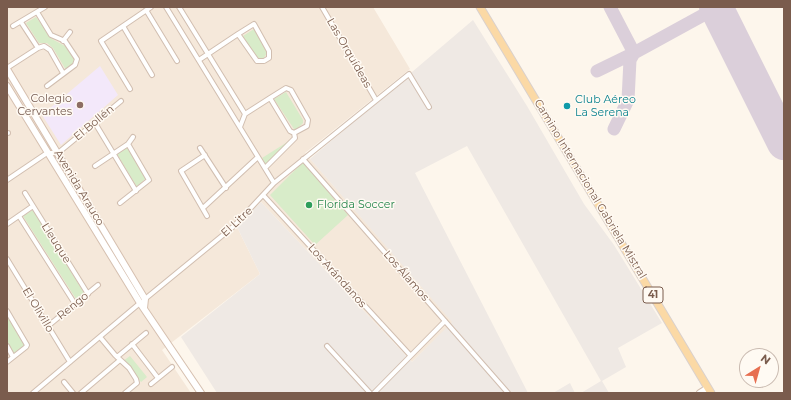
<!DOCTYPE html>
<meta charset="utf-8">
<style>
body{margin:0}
#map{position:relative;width:791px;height:400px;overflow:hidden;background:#fdf6ec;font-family:Montserrat,sans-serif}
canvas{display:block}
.frame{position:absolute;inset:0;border:8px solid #7a5c4d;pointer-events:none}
.north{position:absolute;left:739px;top:348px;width:40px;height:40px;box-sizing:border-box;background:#fffaf3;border:1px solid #cabbb1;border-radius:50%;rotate:37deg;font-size:11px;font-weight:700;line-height:16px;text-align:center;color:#7a5c4d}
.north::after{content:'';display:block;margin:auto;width:14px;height:18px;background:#e76f51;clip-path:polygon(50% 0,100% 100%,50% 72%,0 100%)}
</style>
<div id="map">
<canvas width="791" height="400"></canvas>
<div class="frame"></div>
<div class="north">N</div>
</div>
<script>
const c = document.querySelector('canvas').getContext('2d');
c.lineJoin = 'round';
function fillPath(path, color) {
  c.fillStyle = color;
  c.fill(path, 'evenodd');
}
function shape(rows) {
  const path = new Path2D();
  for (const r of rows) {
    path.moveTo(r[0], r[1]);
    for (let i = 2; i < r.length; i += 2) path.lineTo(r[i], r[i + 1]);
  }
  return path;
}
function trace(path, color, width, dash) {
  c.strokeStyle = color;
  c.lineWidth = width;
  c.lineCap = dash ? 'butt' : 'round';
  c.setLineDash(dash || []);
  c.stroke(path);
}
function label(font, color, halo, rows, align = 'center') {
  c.font = font + ' Montserrat,sans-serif';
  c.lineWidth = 3;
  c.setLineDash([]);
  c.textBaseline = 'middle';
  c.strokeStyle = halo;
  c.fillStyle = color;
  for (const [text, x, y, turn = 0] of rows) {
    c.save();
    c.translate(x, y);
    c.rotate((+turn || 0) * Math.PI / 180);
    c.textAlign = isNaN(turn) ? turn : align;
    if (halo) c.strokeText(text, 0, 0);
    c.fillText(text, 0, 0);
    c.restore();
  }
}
fillPath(shape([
 [7,7,373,7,410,69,305,153,453,322,412,362,261,202,237,227,260,274,162,350,191,393,7,393]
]), '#f5e8da');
fillPath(shape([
 [473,20,527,106,584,204,614,245,662,323,618,348,626,367,602,381,609,393,581,393,601,381,467,146,415,173,528,393,217,393,181,337,260,274,237,227,261,202,412,362,452,322,310,159],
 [570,383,575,393,553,393]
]), '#efe9e4');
fillPath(shape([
 [100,66,118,95,61,145,42,115]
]), '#f3e8fa');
fillPath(shape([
 [36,17,52,39,65,46,74,59,74,63,66,70,53,48,47,43,39,43,26,23],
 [254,29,267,53,263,59,256,58,243,36],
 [286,92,303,120,303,123,296,130,294,129,274,99],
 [289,141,266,165,262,158],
 [127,148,146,178,137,187,117,154],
 [303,162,348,215,315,245,270,195],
 [33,210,84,293,76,299,23,216],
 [7,314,25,345,14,354,7,342],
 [130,356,147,377,141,382,123,361]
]), '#d8ecc9');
trace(shape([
 [610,7,634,53,630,60,628,100,614,129],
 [597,71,634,53,707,13,714,13,721,18]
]), '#dbcfda', 13);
trace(shape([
 [716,7,784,143]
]), '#dbcfda', 34);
const street = shape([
 [166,7,274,183],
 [179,7,245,114],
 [322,7,376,100],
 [146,10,177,61],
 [37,12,51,35,65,41,77,59,75,65,47,86],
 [21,22,38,48],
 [13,26,45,7],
 [123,26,152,75],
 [63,41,70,32],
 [199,60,238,34,254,24,269,51,269,58,264,61,257,61,238,34],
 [7,68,38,48,44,46,50,50,63,73],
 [130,89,101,41,151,7],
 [245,114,270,98,286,88,291,90,308,120,307,126,294,133,290,131,270,98],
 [95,123,136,191],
 [240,127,245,114],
 [7,133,8,133],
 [200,148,226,188],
 [205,155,181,171,207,216],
 [303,159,508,393],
 [95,166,128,144,133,137],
 [265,168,295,138,294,133],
 [7,180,47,153,58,153,121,101],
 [25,193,88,294],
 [264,196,410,355],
 [120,203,149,180,128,144],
 [203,208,258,157],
 [19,216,75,304],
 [7,224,33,206],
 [7,259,70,362],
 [145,299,234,226,274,183,409,74,429,107],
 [7,311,27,345,26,347,7,362],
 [48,326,98,285],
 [100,337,115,355,129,368,136,379,137,383,125,393],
 [132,344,158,378],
 [7,346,13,357],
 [327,346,370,393],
 [117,357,146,333],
 [64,382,73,393],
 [151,384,172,367],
 [33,393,140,303],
 [81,393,120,360],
 [374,393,445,321]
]);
const secondary = shape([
 [7,69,145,299,144,308],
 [7,86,140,303,201,393],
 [700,393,708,388]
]);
const primary = shape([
 [480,7,711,393]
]);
trace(street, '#d1beb0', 6);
trace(secondary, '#d6c0b0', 8);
trace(primary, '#dad1cd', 9);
trace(street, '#fff', 4);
trace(secondary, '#fff', 6);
trace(primary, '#fbd9a5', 7);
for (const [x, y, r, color] of [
 [80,105,4,"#8d6e63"],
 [567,106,4,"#0f9aa8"],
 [309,205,4,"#2e9e5b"]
]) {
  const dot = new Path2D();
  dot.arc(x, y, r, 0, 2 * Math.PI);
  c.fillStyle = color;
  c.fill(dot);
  trace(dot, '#fffaf3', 1.5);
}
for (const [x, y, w] of [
 [653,295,20]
]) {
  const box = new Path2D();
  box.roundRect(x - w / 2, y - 8, w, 16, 3);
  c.fillStyle = '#fffaf3';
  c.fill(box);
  trace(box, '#7a5c4d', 1);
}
label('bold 10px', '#7a5c4d', null, [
 ["41",653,295]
]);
label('11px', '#7a5c4d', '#fffaf3', [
 ["Las Orquídeas",349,53,60],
 ["El Bollén",94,123,-40],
 ["Avenida Arauco",79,188,59],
 ["Camino Internacional Gabriela Mistral",590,189,59],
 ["El Litre",237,222,-43],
 ["Lleuque",56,243,58],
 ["Los Arándanos",337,276,48],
 ["Los Álamos",406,276,49],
 ["Rengo",73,306,-39],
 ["El Olivillo",38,310,59]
]);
label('11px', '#785e54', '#fffaf3', [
 ["Colegio",72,99],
 ["Cervantes",72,112]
], 'right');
label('11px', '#0d838f', '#fffaf3', [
 ["Club Aéreo",575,100],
 ["La Serena",575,113]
], 'left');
label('11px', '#27864d', '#fffaf3', [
 ["Florida Soccer",317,205]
], 'left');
</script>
